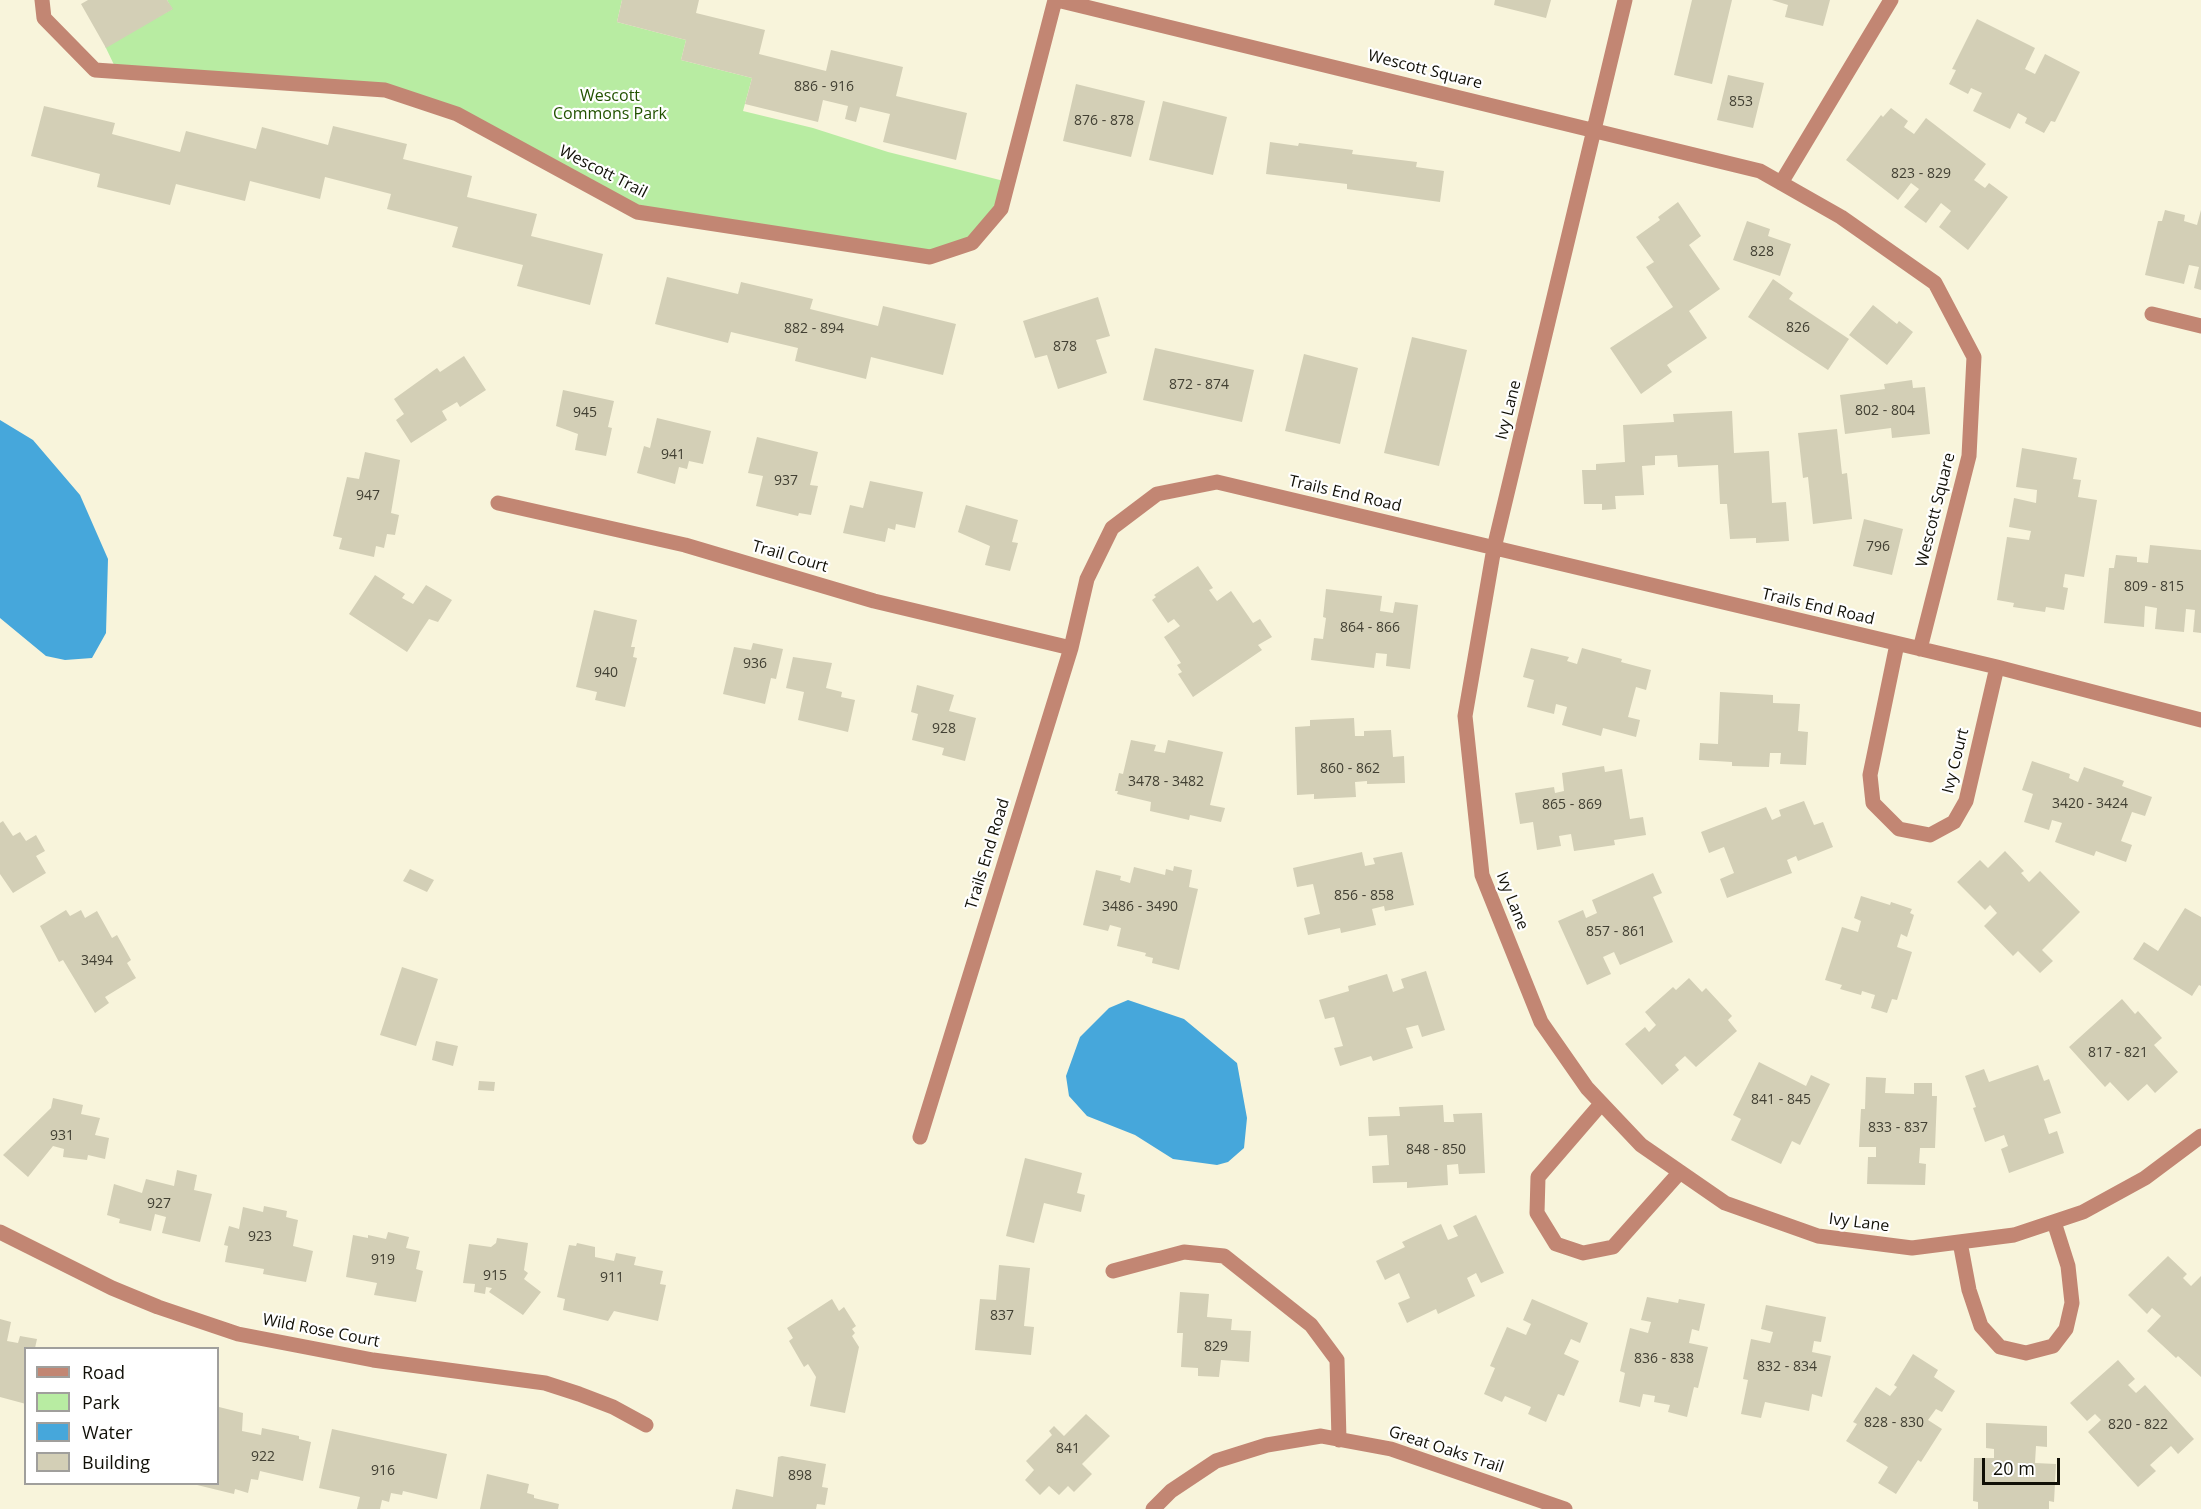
<!DOCTYPE html>
<style>
body{margin:0}
#map{position:relative;width:2201px;height:1509px;overflow:hidden;background:#f8f4db;font-family:"Open Sans",sans-serif}
canvas{display:block}
.legend{position:absolute;left:24px;top:1347px;width:195px;height:138px;box-sizing:border-box;background:#fff;border:2px solid #a09f9c;margin:0;padding:8px 10px;list-style:none;font-size:18px;color:#111007}
.legend li{display:flex;align-items:center;gap:12px;height:30px}
.legend b{width:30px;border:2px solid #a09f9c}
.scale{position:absolute;left:1982px;top:1458px;width:78px;height:27px;box-sizing:border-box;border:3px solid #111007;border-top:0;padding-left:8px;font-size:18px;line-height:21px;white-space:nowrap;color:#111007;-webkit-text-stroke:4px #fff;paint-order:stroke}
</style>
<div id="map">
<canvas width="2201" height="1509"></canvas>
<ul class="legend">
<li><b style="height:8px;background:#c28673"></b>Road</li>
<li><b style="height:16px;background:#b8eca2"></b>Park</li>
<li><b style="height:16px;background:#46a7db"></b>Water</li>
<li><b style="height:16px;background:#d3cfb6"></b>Building</li>
</ul>
<div class="scale">20 m</div>
</div>
<script>
const c = document.querySelector('canvas').getContext('2d');
c.lineJoin = 'round';
function fillPath(path, color) {
  c.fillStyle = color;
  c.fill(path, 'evenodd');
}
function shape(rows) {
  const path = new Path2D();
  for (const r of rows) {
    path.moveTo(r[0], r[1]);
    for (let i = 2; i < r.length; i += 2) path.lineTo(r[i], r[i + 1]);
  }
  return path;
}
function trace(path, color, width, dash) {
  c.strokeStyle = color;
  c.lineWidth = width;
  c.lineCap = dash ? 'butt' : 'round';
  c.setLineDash(dash || []);
  c.stroke(path);
}
function label(font, color, halo, rows, align = 'center') {
  c.font = font + ' "Open Sans",sans-serif';
  c.lineWidth = 4.5;
  c.setLineDash([]);
  c.textBaseline = 'middle';
  c.strokeStyle = halo;
  c.fillStyle = color;
  for (const [text, x, y, turn = 0] of rows) {
    c.save();
    c.translate(x, y);
    c.rotate((+turn || 0) * Math.PI / 180);
    c.textAlign = isNaN(turn) ? turn : align;
    if (halo) c.strokeText(text, 0, 0);
    c.fillText(text, 0, 0);
    c.restore();
  }
}
fillPath(shape([
 [167,0,622,0,617,22,686,40,681,60,752,78,743,111,813,128,888,152,1008,182,1001,209,972,243,930,257,637,212,457,114,385,90,117,71,105,46,172,9]
]), '#b8eca2');
fillPath(shape([
 [0,420,33,440,80,495,108,559,106,633,92,658,65,660,46,656,0,618],
 [1128,1000,1184,1019,1237,1063,1247,1118,1244,1148,1228,1162,1217,1165,1173,1159,1135,1135,1087,1116,1069,1096,1066,1076,1080,1037,1109,1008]
]), '#46a7db');
fillPath(shape([
 [88,0,167,0,173,9,106,48,81,4],
 [622,0,699,0,696,13,765,30,759,54,826,71,831,50,903,67,896,96,967,113,956,160,883,142,890,114,860,107,856,122,845,119,848,106,823,100,818,122,745,104,752,78,681,60,686,40,617,22],
 [1495,0,1551,0,1546,18,1494,5],
 [1692,0,1732,0,1712,84,1674,75],
 [1772,0,1830,0,1823,26,1785,17,1788,5],
 [1977,19,2035,48,2025,69,2035,74,2045,54,2080,72,2055,122,2051,121,2044,133,2025,123,2027,118,2018,113,2010,129,1973,111,1982,93,1971,88,1968,94,1949,84,1956,70,1952,69],
 [1728,75,1764,83,1753,128,1717,120],
 [1076,84,1145,101,1131,157,1063,141],
 [1163,101,1227,117,1213,175,1149,160],
 [44,106,115,123,112,134,180,152,186,131,256,149,262,127,328,145,333,126,407,144,403,159,472,176,467,197,537,214,531,236,603,254,590,305,517,286,523,265,452,247,458,227,387,209,391,194,325,177,320,199,250,181,245,201,176,184,170,205,97,187,100,174,31,156],
 [1891,108,1908,121,1904,127,1914,134,1926,118,1986,164,1974,180,1985,188,1989,183,2008,197,1968,250,1939,227,1951,211,1941,203,1926,223,1904,207,1919,189,1911,183,1898,200,1846,160,1881,115,1883,117],
 [1270,142,1298,146,1299,143,1353,150,1352,154,1417,162,1416,167,1444,171,1440,202,1347,189,1347,184,1266,174],
 [1678,202,1701,236,1689,245,1720,289,1689,311,1707,338,1667,365,1672,372,1641,394,1610,348,1673,307,1646,267,1654,262,1636,237,1660,220,1658,217],
 [2165,210,2185,215,2184,221,2197,225,2201,210,2201,290,2194,288,2199,267,2189,265,2184,284,2145,275,2158,221,2162,221],
 [1747,221,1770,229,1768,236,1791,244,1780,276,1733,260],
 [667,277,738,294,741,282,813,299,810,309,878,326,883,306,956,324,943,375,871,357,866,379,795,361,798,348,731,332,728,343,655,324],
 [1773,279,1793,293,1789,299,1849,339,1828,370,1748,317],
 [1098,297,1110,336,1096,340,1107,373,1058,389,1047,355,1035,358,1023,321],
 [1873,305,1897,324,1899,321,1913,332,1887,365,1849,335],
 [1412,337,1467,350,1439,466,1384,453],
 [1155,348,1254,370,1242,422,1143,400],
 [1304,354,1358,368,1340,444,1285,431],
 [464,356,486,390,460,407,457,402,442,411,447,420,411,443,396,420,404,414,394,399,437,368,440,372],
 [1912,380,1913,388,1925,387,1930,434,1892,438,1891,428,1845,434,1840,395,1885,389,1884,384],
 [563,390,614,401,608,427,612,428,606,456,575,450,578,434,556,426],
 [1732,411,1734,453,1769,451,1772,503,1786,502,1789,541,1756,543,1756,538,1730,539,1727,504,1720,504,1718,465,1678,467,1677,455,1655,456,1655,465,1642,466,1644,495,1615,496,1616,509,1602,510,1602,504,1584,504,1582,470,1596,470,1596,464,1625,462,1623,425,1674,422,1673,414],
 [657,418,711,431,703,464,689,461,687,469,679,467,675,484,637,473,644,446,650,448],
 [1837,429,1842,474,1847,473,1852,519,1813,524,1808,477,1803,478,1798,433],
 [757,437,818,452,810,485,818,486,811,515,799,513,798,516,756,506,763,476,748,473],
 [2022,448,2077,458,2073,479,2081,480,2078,497,2097,500,2084,577,2065,574,2063,587,2068,588,2064,610,2046,607,2045,612,2013,607,2014,603,1997,600,2007,537,2029,540,2031,531,2009,527,2014,498,2036,503,2037,490,2016,487],
 [365,452,400,460,391,513,399,515,395,535,387,534,384,548,376,546,374,557,339,549,342,538,333,536,347,477,359,479],
 [870,481,923,492,915,528,896,524,895,530,888,528,885,542,843,533,850,505,863,508],
 [966,505,1018,520,1012,542,1018,543,1010,571,985,565,990,546,958,532],
 [1864,519,1903,529,1892,575,1853,566],
 [2150,545,2201,550,2201,633,2193,632,2195,610,2186,609,2184,632,2155,629,2157,608,2145,606,2144,627,2104,623,2109,568,2114,568,2116,555,2137,557,2137,562,2148,563],
 [1198,566,1213,588,1209,590,1217,601,1231,591,1253,623,1260,619,1272,637,1258,645,1262,650,1193,697,1178,674,1182,672,1177,665,1181,663,1164,637,1180,626,1174,619,1168,623,1152,600,1156,597,1154,595],
 [375,575,405,594,402,598,413,604,426,585,452,600,438,622,429,619,407,652,349,614],
 [1326,589,1382,596,1380,611,1393,613,1395,602,1418,605,1410,669,1386,666,1387,654,1376,653,1374,668,1311,660,1314,638,1323,639,1326,618,1323,617],
 [594,610,637,620,631,647,635,647,633,657,637,658,625,707,595,700,597,692,576,687],
 [753,643,783,649,776,679,771,678,765,704,723,694,734,647,751,650],
 [1531,648,1569,657,1567,661,1577,664,1582,648,1622,659,1621,662,1651,670,1646,690,1636,687,1628,717,1640,720,1636,737,1603,728,1601,736,1562,725,1567,707,1556,704,1554,714,1527,707,1534,680,1523,677],
 [793,657,832,663,826,688,842,692,841,697,855,700,848,732,798,720,804,692,786,688],
 [917,685,954,695,949,711,976,718,965,761,942,755,944,748,912,740,918,714,911,712],
 [1720,692,1773,695,1773,703,1800,704,1798,731,1808,732,1806,765,1780,764,1781,753,1770,753,1769,767,1732,766,1732,762,1699,760,1700,743,1718,744],
 [1354,718,1355,736,1364,736,1364,731,1391,730,1393,757,1404,756,1405,783,1367,784,1367,781,1355,782,1356,797,1314,799,1314,794,1297,795,1295,727,1310,726,1310,720],
 [1131,740,1156,745,1154,751,1165,753,1168,740,1223,752,1210,805,1225,808,1221,822,1190,815,1189,820,1150,811,1151,802,1117,794,1118,791,1115,791,1119,773,1123,774],
 [2032,761,2070,774,2069,778,2078,782,2084,767,2124,781,2122,786,2152,797,2145,816,2132,812,2121,841,2132,845,2126,862,2096,851,2094,856,2055,842,2062,823,2052,820,2049,830,2024,822,2033,794,2022,790],
 [1604,766,1605,772,1622,769,1630,819,1643,817,1646,835,1614,840,1615,845,1574,851,1571,834,1559,836,1561,846,1537,850,1533,822,1520,824,1515,793,1554,787,1555,793,1564,791,1562,773],
 [1804,801,1814,825,1823,822,1833,847,1798,861,1796,856,1787,860,1792,873,1727,898,1720,879,1734,873,1724,847,1709,853,1701,832,1766,807,1772,820,1781,816,1779,810],
 [3,821,13,836,20,832,26,841,36,835,45,851,36,856,46,873,13,893,0,874,0,823],
 [2005,851,2024,871,2021,873,2029,882,2040,871,2080,912,2042,950,2053,961,2040,973,2018,951,2013,956,1984,926,1997,913,1990,905,1985,910,1957,882,1980,860,1988,868],
 [1362,852,1365,866,1375,864,1373,858,1402,852,1414,905,1385,911,1384,906,1372,909,1376,925,1341,933,1340,928,1308,935,1304,918,1320,914,1313,884,1297,887,1293,868],
 [1174,866,1192,870,1189,887,1198,889,1179,970,1152,963,1153,958,1145,956,1146,953,1117,946,1121,928,1110,925,1108,931,1083,925,1096,870,1121,876,1120,880,1130,883,1134,867,1165,875,1166,869,1173,871],
 [410,869,434,880,427,892,403,881],
 [1653,873,1662,893,1653,897,1673,942,1620,965,1614,952,1603,957,1611,974,1587,985,1558,921,1583,910,1586,918,1597,913,1592,900],
 [1861,896,1890,905,1891,902,1912,909,1910,913,1914,915,1907,937,1901,934,1897,947,1912,952,1897,1000,1892,999,1887,1013,1871,1008,1875,995,1862,991,1861,995,1840,989,1842,985,1825,980,1842,927,1858,932,1861,921,1854,918],
 [2185,908,2201,917,2201,986,2199,985,2192,996,2133,959,2144,942,2158,951],
 [66,910,70,916,81,910,85,918,97,911,112,938,117,935,131,960,127,963,136,978,105,997,109,1003,95,1013,63,960,59,962,40,926],
 [402,967,438,979,416,1046,380,1035],
 [1426,971,1445,1030,1422,1037,1418,1025,1406,1028,1413,1048,1373,1061,1371,1056,1340,1066,1334,1048,1343,1046,1334,1017,1325,1019,1319,1000,1349,991,1348,986,1387,974,1393,992,1404,988,1401,979],
 [1689,978,1702,992,1706,988,1732,1016,1728,1020,1737,1031,1696,1067,1685,1056,1675,1065,1679,1070,1662,1085,1625,1044,1645,1027,1649,1032,1656,1025,1645,1012,1673,987,1676,990],
 [2122,999,2135,1014,2138,1011,2162,1038,2154,1045,2178,1072,2155,1093,2147,1084,2128,1101,2110,1082,2105,1087,2069,1047],
 [436,1041,458,1046,453,1066,432,1060],
 [1759,1062,1806,1086,1811,1075,1830,1084,1800,1145,1792,1141,1781,1164,1731,1140,1741,1119,1733,1115],
 [2038,1065,2044,1081,2049,1079,2061,1113,2044,1119,2049,1134,2057,1131,2064,1153,2009,1173,2001,1149,2008,1146,2004,1135,1985,1142,1973,1108,1976,1107,1965,1076,1984,1069,1989,1082],
 [1866,1077,1886,1078,1885,1093,1914,1094,1914,1083,1932,1083,1932,1096,1937,1096,1935,1148,1920,1148,1919,1163,1926,1164,1925,1185,1867,1184,1868,1157,1876,1157,1876,1147,1859,1147,1861,1109,1865,1109],
 [479,1081,495,1082,494,1091,478,1090],
 [53,1098,83,1105,81,1114,100,1118,95,1135,109,1138,105,1159,88,1155,87,1160,63,1157,64,1149,53,1146,28,1177,3,1155,51,1108],
 [1443,1105,1444,1122,1454,1122,1453,1114,1482,1113,1485,1173,1459,1174,1458,1164,1447,1165,1448,1185,1407,1188,1407,1182,1373,1183,1372,1166,1389,1165,1387,1135,1369,1136,1368,1117,1400,1116,1399,1107],
 [1025,1158,1082,1173,1077,1193,1085,1195,1081,1212,1044,1203,1034,1243,1006,1236],
 [177,1170,197,1175,194,1190,212,1194,200,1242,162,1233,166,1217,155,1214,151,1231,119,1223,120,1219,107,1215,114,1184,142,1193,146,1179,174,1186],
 [264,1206,287,1211,286,1217,298,1220,293,1246,313,1251,306,1282,263,1274,264,1269,225,1262,228,1246,224,1245,229,1226,239,1229,243,1207,263,1212],
 [1476,1215,1504,1273,1481,1283,1476,1273,1467,1278,1475,1296,1438,1314,1436,1309,1407,1323,1398,1303,1410,1298,1399,1273,1385,1280,1376,1261,1405,1247,1402,1242,1441,1224,1448,1240,1458,1236,1453,1226],
 [388,1232,409,1237,406,1248,420,1251,416,1269,423,1271,416,1302,374,1295,377,1283,346,1277,353,1235,368,1238,368,1235,386,1239],
 [497,1238,528,1243,524,1270,528,1273,524,1279,541,1292,523,1315,489,1292,492,1288,486,1287,485,1294,474,1292,475,1284,463,1283,469,1244,491,1247,496,1243],
 [577,1243,595,1247,595,1257,614,1261,616,1253,636,1257,634,1265,663,1271,660,1284,666,1285,658,1321,614,1311,608,1321,563,1310,565,1299,557,1297,569,1245,576,1246],
 [2168,1256,2187,1274,2183,1278,2191,1286,2201,1276,2201,1377,2178,1356,2176,1358,2147,1331,2161,1316,2152,1308,2147,1314,2128,1295],
 [999,1265,1030,1268,1024,1326,1034,1327,1031,1355,975,1350,980,1299,996,1300],
 [1180,1292,1209,1294,1207,1317,1232,1319,1231,1330,1251,1331,1249,1362,1221,1360,1219,1377,1198,1376,1198,1368,1181,1367,1183,1333,1177,1333],
 [1647,1297,1678,1303,1679,1299,1705,1304,1699,1331,1692,1329,1689,1343,1708,1347,1698,1388,1694,1387,1687,1417,1668,1412,1670,1405,1654,1402,1655,1396,1643,1394,1640,1407,1619,1402,1625,1373,1620,1371,1630,1328,1648,1333,1651,1322,1641,1320],
 [832,1299,839,1311,844,1307,856,1326,852,1329,855,1333,852,1336,859,1347,845,1413,810,1406,816,1377,808,1364,804,1367,789,1341,793,1338,787,1328],
 [1532,1299,1588,1323,1580,1343,1571,1339,1564,1354,1579,1361,1564,1396,1558,1394,1546,1422,1528,1414,1531,1407,1505,1396,1502,1402,1484,1394,1495,1368,1490,1366,1507,1327,1526,1335,1531,1324,1523,1320],
 [1766,1305,1826,1317,1821,1342,1814,1341,1812,1352,1831,1356,1822,1397,1812,1394,1809,1411,1765,1402,1761,1418,1741,1414,1748,1380,1743,1379,1751,1339,1770,1343,1773,1332,1761,1329],
 [0,1319,11,1322,7,1341,18,1343,20,1336,37,1339,35,1348,26,1348,26,1404,0,1397],
 [1913,1354,1938,1370,1934,1377,1955,1391,1942,1412,1936,1409,1928,1420,1942,1429,1921,1462,1918,1460,1896,1494,1878,1483,1888,1467,1846,1441,1857,1424,1853,1422,1876,1387,1890,1396,1897,1387,1894,1385],
 [2118,1360,2135,1379,2128,1385,2136,1393,2145,1385,2194,1439,2178,1454,2171,1446,2150,1465,2156,1471,2138,1487,2088,1432,2101,1420,2095,1414,2087,1421,2070,1403],
 [219,1407,243,1413,242,1431,261,1435,262,1428,299,1436,299,1439,311,1442,303,1481,260,1471,258,1480,251,1479,248,1493,235,1489,234,1494,193,1484,218,1484,218,1417],
 [1086,1414,1110,1436,1082,1464,1092,1474,1074,1492,1068,1486,1059,1495,1049,1486,1040,1495,1025,1480,1034,1470,1026,1461,1052,1435,1049,1431,1054,1426,1064,1436],
 [1986,1423,2047,1426,2047,1447,2036,1446,2035,1463,2056,1464,2054,1502,2049,1501,2049,1509,1978,1509,1978,1502,1973,1501,1974,1458,1994,1458,1994,1449,1986,1448],
 [332,1429,447,1454,437,1499,403,1491,402,1495,391,1493,389,1502,382,1500,380,1509,357,1509,360,1497,319,1488],
 [782,1456,826,1464,822,1487,828,1488,825,1505,817,1504,816,1509,732,1509,736,1489,773,1497,778,1457],
 [487,1474,529,1484,527,1493,534,1495,534,1498,559,1504,558,1509,480,1509]
]), '#d3cfb6');
trace(shape([
 [42,0,44,18,95,70,385,90,457,114,637,212,930,257,972,243,1001,209,1055,0],
 [1057,0,1760,171,1841,217,1935,283,1974,357,1969,456,1920,649],
 [1625,0,1494,548,1465,716,1482,875,1541,1022,1587,1088,1641,1145,1725,1203,1818,1236,1912,1248,2014,1235,2083,1212,2145,1178,2201,1136],
 [1781,183,1891,0],
 [2152,314,2201,326],
 [498,503,685,545,874,601,1071,648],
 [1897,644,1870,775,1873,803,1899,829,1930,835,1954,822,1966,801,1997,667],
 [1601,1104,1538,1177,1537,1213,1556,1244,1583,1253,1613,1247,1680,1172],
 [920,1137,1071,648,1087,579,1112,528,1157,494,1217,482,1997,667,2201,720],
 [0,1232,112,1288,158,1307,238,1334,373,1360,545,1383,579,1394,613,1407,646,1425],
 [1960,1242,1969,1290,1981,1326,2000,1347,2026,1353,2053,1346,2066,1329,2072,1303,2068,1266,2054,1222],
 [1113,1271,1184,1252,1224,1256,1311,1325,1337,1360,1339,1440],
 [1153,1509,1171,1491,1216,1461,1267,1445,1321,1436,1391,1449,1565,1509]
]), '#c28673', 15);
label('14px', '#424033', null, [
 ["886 - 916",824,87],
 ["853",1741,102],
 ["876 - 878",1104,121],
 ["823 - 829",1921,174],
 ["828",1762,252],
 ["826",1798,328],
 ["882 - 894",814,329],
 ["878",1065,347],
 ["872 - 874",1199,385],
 ["802 - 804",1885,411],
 ["945",585,413],
 ["941",673,455],
 ["937",786,481],
 ["947",368,496],
 ["796",1878,547],
 ["809 - 815",2154,587],
 ["864 - 866",1370,628],
 ["936",755,664],
 ["940",606,673],
 ["928",944,729],
 ["860 - 862",1350,769],
 ["3478 - 3482",1166,782],
 ["3420 - 3424",2090,804],
 ["865 - 869",1572,805],
 ["856 - 858",1364,896],
 ["3486 - 3490",1140,907],
 ["857 - 861",1616,932],
 ["3494",97,961],
 ["817 - 821",2118,1053],
 ["841 - 845",1781,1100],
 ["833 - 837",1898,1128],
 ["931",62,1136],
 ["848 - 850",1436,1150],
 ["927",159,1204],
 ["923",260,1237],
 ["919",383,1260],
 ["915",495,1276],
 ["911",612,1278],
 ["837",1002,1316],
 ["829",1216,1347],
 ["836 - 838",1664,1359],
 ["832 - 834",1787,1367],
 ["828 - 830",1894,1423],
 ["820 - 822",2138,1425],
 ["841",1068,1449],
 ["922",263,1457],
 ["916",383,1471],
 ["898",800,1476]
]);
label('16px', '#111007', '#fff', [
 ["Wescott Square",1425,70,14],
 ["Wescott Trail",603,172,27],
 ["Ivy Lane",1509,410,-76],
 ["Trails End Road",1345,494,13],
 ["Wescott Square",1936,510,-76],
 ["Trail Court",790,557,16],
 ["Trails End Road",1818,607,13],
 ["Ivy Court",1956,761,-76],
 ["Trails End Road",988,854,-73],
 ["Ivy Lane",1512,901,68],
 ["Ivy Lane",1859,1223,7],
 ["Wild Rose Court",321,1331,11],
 ["Great Oaks Trail",1446,1450,18]
]);
label('16px', '#225200', '#fff', [
 ["Wescott",610,96],
 ["Commons Park",610,114]
]);
</script>
